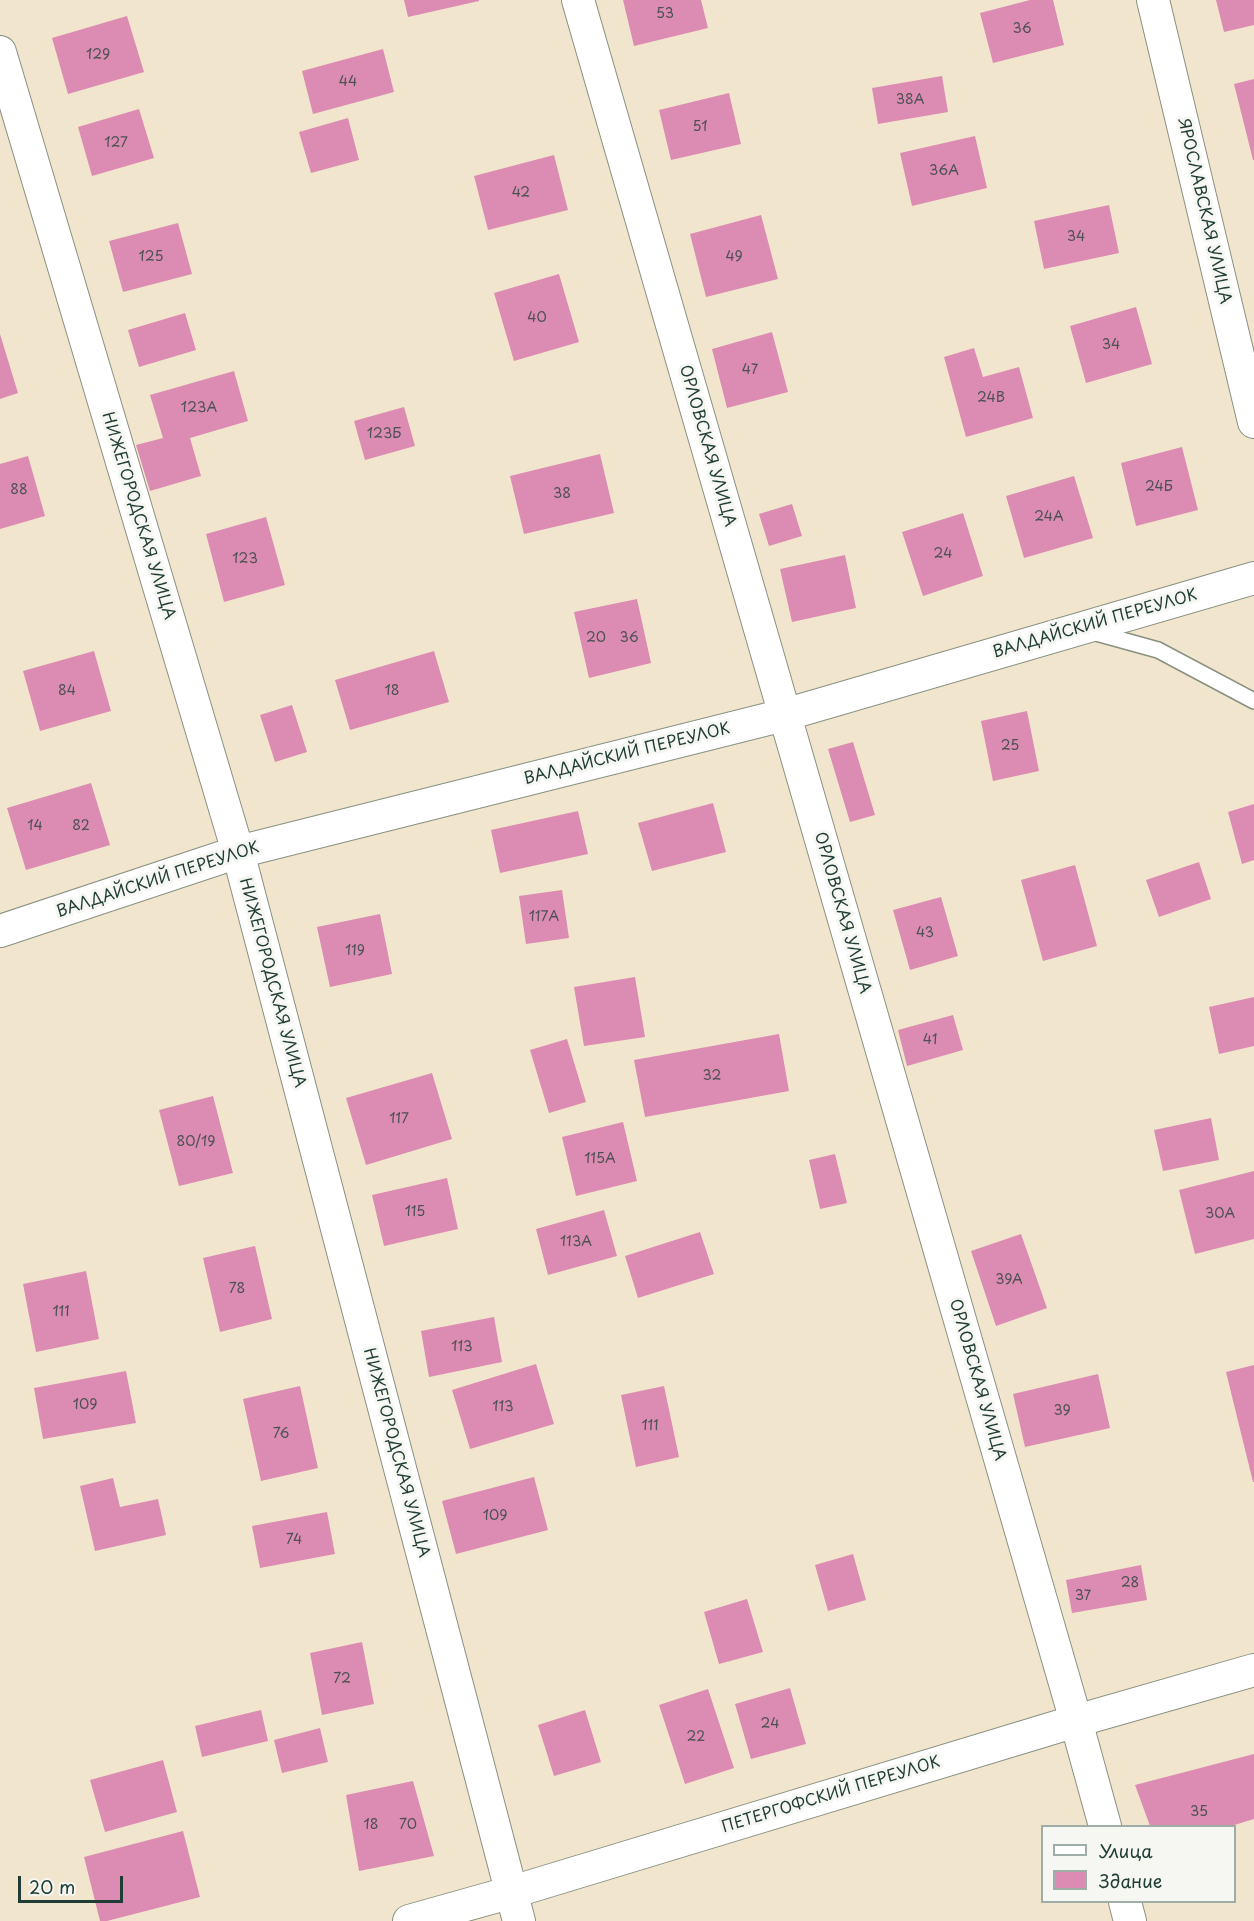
<!DOCTYPE html>
<meta charset="utf-8">
<style>
body{margin:0}
#map{position:relative;width:1254px;height:1921px;overflow:hidden;background:#f2e5ce;font-family:"Playpen Sans",sans-serif}
canvas{display:block}
.legend{position:absolute;left:1041px;top:1825px;width:195px;height:78px;box-sizing:border-box;background:#f6f6f2;border:2px solid #a0aca6;margin:0;padding:8px 10px;list-style:none;font-size:18px;color:#1f3d34}
.legend li{display:flex;align-items:center;gap:12px;height:30px}
.legend b{width:30px;border:2px solid #a0aca6}
.scale{position:absolute;left:18px;top:1876px;width:105px;height:27px;box-sizing:border-box;border:3px solid #1f3d34;border-top:0;padding-left:8px;font-size:18px;line-height:21px;white-space:nowrap;color:#1f3d34;-webkit-text-stroke:4px #f6f6f2;paint-order:stroke}
</style>
<div id="map">
<canvas width="1254" height="1921"></canvas>
<ul class="legend">
<li><b style="height:8px;background:#fff"></b>Улица</li>
<li><b style="height:16px;background:#dc8cb2"></b>Здание</li>
</ul>
<div class="scale">20 m</div>
</div>
<script>
const c = document.querySelector('canvas').getContext('2d');
c.lineJoin = 'round';
function fillPath(path, color) {
  c.fillStyle = color;
  c.fill(path, 'evenodd');
}
function shape(rows) {
  const path = new Path2D();
  for (const r of rows) {
    path.moveTo(r[0], r[1]);
    for (let i = 2; i < r.length; i += 2) path.lineTo(r[i], r[i + 1]);
  }
  return path;
}
function trace(path, color, width, dash) {
  c.strokeStyle = color;
  c.lineWidth = width;
  c.lineCap = dash ? 'butt' : 'round';
  c.setLineDash(dash || []);
  c.stroke(path);
}
function label(font, color, halo, rows, align = 'center') {
  c.font = font + ' "Playpen Sans",sans-serif';
  c.lineWidth = 6;
  c.setLineDash([]);
  c.textBaseline = 'middle';
  c.strokeStyle = halo;
  c.fillStyle = color;
  for (const [text, x, y, turn = 0] of rows) {
    c.save();
    c.translate(x, y);
    c.rotate((+turn || 0) * Math.PI / 180);
    c.textAlign = isNaN(turn) ? turn : align;
    if (halo) c.strokeText(text, 0, 0);
    c.fillText(text, 0, 0);
    c.restore();
  }
}
fillPath(shape([
 [404,0,479,0,479,1,408,17],
 [623,0,701,0,708,28,634,46],
 [1030,0,1053,0,1064,45,993,63,980,13],
 [1216,0,1254,0,1254,25,1224,32],
 [127,16,144,72,68,94,52,38],
 [383,49,394,92,313,114,302,71],
 [942,76,948,112,878,124,872,88],
 [1254,79,1254,160,1253,160,1234,84],
 [729,93,741,144,671,160,659,110],
 [139,109,154,158,92,176,78,127],
 [348,118,359,160,311,173,299,132],
 [975,136,987,188,912,206,900,153],
 [554,155,568,210,488,230,474,176],
 [1109,205,1119,253,1044,269,1034,221],
 [761,215,778,279,706,297,690,234],
 [178,223,192,274,123,292,109,241],
 [559,274,579,342,514,361,494,293],
 [1136,307,1152,364,1086,383,1070,326],
 [185,313,196,350,139,367,128,330],
 [772,332,788,392,727,408,712,349],
 [0,334,18,393,0,399],
 [974,348,983,377,1019,367,1033,418,966,437,944,357],
 [234,371,248,421,190,438,201,476,150,491,136,445,163,438,150,395],
 [404,407,415,446,365,460,354,421],
 [1182,447,1198,510,1136,526,1121,463],
 [600,454,614,513,524,534,510,476],
 [28,456,45,516,0,529,0,464],
 [1074,476,1093,538,1024,558,1006,496],
 [792,504,802,536,769,546,759,514],
 [963,513,983,576,923,596,902,532],
 [266,517,285,585,224,602,206,534],
 [845,555,856,608,792,622,780,569],
 [637,599,651,663,589,678,574,612],
 [94,651,111,711,40,731,23,671],
 [434,651,449,702,350,730,335,680],
 [292,705,307,752,275,762,260,715],
 [1027,711,1039,771,993,781,981,721],
 [853,742,875,815,850,822,828,749],
 [91,783,110,845,26,870,7,808],
 [713,803,726,852,652,871,638,823],
 [1254,804,1254,860,1242,864,1228,812],
 [578,811,588,854,500,873,491,830],
 [1199,862,1211,899,1159,917,1146,880],
 [1075,865,1097,946,1043,961,1021,880],
 [562,890,569,938,526,944,519,896],
 [941,897,958,956,910,970,893,910],
 [380,914,392,974,330,987,317,927],
 [635,977,645,1037,584,1046,574,987],
 [1254,997,1254,1046,1219,1054,1209,1007],
 [953,1015,963,1050,907,1066,898,1030],
 [779,1034,789,1091,645,1117,634,1060],
 [567,1039,586,1102,549,1113,530,1050],
 [432,1073,452,1139,366,1165,346,1098],
 [213,1096,233,1173,179,1186,159,1110],
 [1211,1118,1219,1160,1163,1171,1154,1130],
 [623,1122,637,1181,576,1196,562,1137],
 [835,1154,847,1203,820,1209,809,1160],
 [1254,1171,1254,1239,1195,1254,1179,1190],
 [447,1178,458,1229,384,1246,372,1195],
 [604,1210,617,1256,548,1275,536,1229],
 [700,1232,714,1274,638,1298,625,1256],
 [1021,1234,1047,1308,996,1326,971,1251],
 [255,1246,272,1319,220,1332,203,1258],
 [86,1271,99,1339,36,1352,23,1284],
 [494,1317,502,1362,429,1377,421,1331],
 [536,1364,554,1424,470,1449,452,1390],
 [1254,1365,1254,1482,1253,1482,1226,1372],
 [126,1371,136,1423,43,1439,34,1388],
 [1098,1374,1110,1428,1025,1447,1013,1394],
 [300,1386,318,1468,261,1481,243,1399],
 [664,1386,679,1457,636,1467,621,1395],
 [534,1477,548,1530,456,1554,442,1501],
 [113,1478,120,1507,158,1499,166,1535,95,1551,80,1486],
 [327,1512,335,1554,260,1568,252,1526],
 [853,1554,866,1600,828,1611,815,1565],
 [1141,1565,1147,1600,1072,1613,1066,1580],
 [747,1599,763,1652,719,1664,704,1612],
 [362,1642,374,1704,322,1715,310,1653],
 [790,1688,806,1744,751,1759,735,1704],
 [708,1689,734,1768,685,1784,659,1705],
 [261,1710,268,1741,202,1757,195,1726],
 [585,1710,601,1762,554,1776,538,1725],
 [320,1728,328,1762,282,1773,274,1740],
 [1254,1754,1254,1819,1231,1826,1150,1826,1135,1785],
 [163,1760,177,1812,105,1832,90,1780],
 [413,1781,434,1856,359,1871,346,1795],
 [183,1831,200,1897,107,1921,100,1921,84,1857]
]), '#dc8cb2');
const service = shape([
 [1089,631,1158,650,1254,701]
]);
const minor = shape([
 [578,0,1076,1721,1105,1826],
 [1153,0,1254,422],
 [0,52,238,852,519,1921],
 [0,931,238,852,784,715,1254,578],
 [1125,1902,1130,1921],
 [409,1921,512,1892,1076,1721,1254,1670]
]);
trace(service, '#889181', 18);
trace(minor, '#889181', 34);
trace(service, '#fff', 15);
trace(minor, '#fff', 32);
label('14px', '#4e5154', null, [
 ["53",665,14],
 ["36",1022,29],
 ["129",98,55],
 ["44",348,82],
 ["38А",910,100],
 ["51",700,127],
 ["127",116,143],
 ["36А",944,171],
 ["42",521,193],
 ["34",1076,237],
 ["125",151,257],
 ["49",734,257],
 ["40",537,318],
 ["34",1111,345],
 ["47",750,370],
 ["24В",991,398],
 ["123А",199,408],
 ["123Б",384,434],
 ["24Б",1159,487],
 ["88",19,490],
 ["38",562,494],
 ["24А",1049,517],
 ["24",943,554],
 ["123",245,559],
 ["20",596,638],
 ["36",629,638],
 ["84",67,691],
 ["18",392,691],
 ["25",1010,746],
 ["14",35,826],
 ["82",81,826],
 ["117А",544,917],
 ["43",925,933],
 ["119",355,951],
 ["41",930,1040],
 ["32",712,1076],
 ["117",399,1119],
 ["80/19",196,1142],
 ["115А",600,1159],
 ["115",415,1212],
 ["30А",1220,1214],
 ["113А",576,1242],
 ["39А",1009,1280],
 ["78",237,1289],
 ["111",61,1312],
 ["113",462,1347],
 ["109",85,1405],
 ["113",503,1407],
 ["39",1062,1411],
 ["111",650,1426],
 ["76",281,1434],
 ["109",495,1516],
 ["74",294,1540],
 ["28",1130,1583],
 ["37",1083,1596],
 ["72",342,1679],
 ["24",770,1724],
 ["22",696,1737],
 ["35",1199,1812],
 ["18",371,1825],
 ["70",408,1825]
]);
label('16px', '#1f3d34', '#f6f6f2', [
 ["ЯРОСЛАВСКАЯ УЛИЦА",1204,211,77],
 ["ОРЛОВСКАЯ УЛИЦА",707,446,74],
 ["НИЖЕГОРОДСКАЯ УЛИЦА",138,516,73],
 ["ВАЛДАЙСКИЙ ПЕРЕУЛОК",1095,624,-16],
 ["ВАЛДАЙСКИЙ ПЕРЕУЛОК",627,754,-14],
 ["ВАЛДАЙСКИЙ ПЕРЕУЛОК",158,880,-18],
 ["ОРЛОВСКАЯ УЛИЦА",842,913,74],
 ["НИЖЕГОРОДСКАЯ УЛИЦА",272,983,75],
 ["ОРЛОВСКАЯ УЛИЦА",977,1380,74],
 ["НИЖЕГОРОДСКАЯ УЛИЦА",396,1453,75],
 ["ПЕТЕРГОФСКИЙ ПЕРЕУЛОК",831,1795,-17]
]);
</script>
